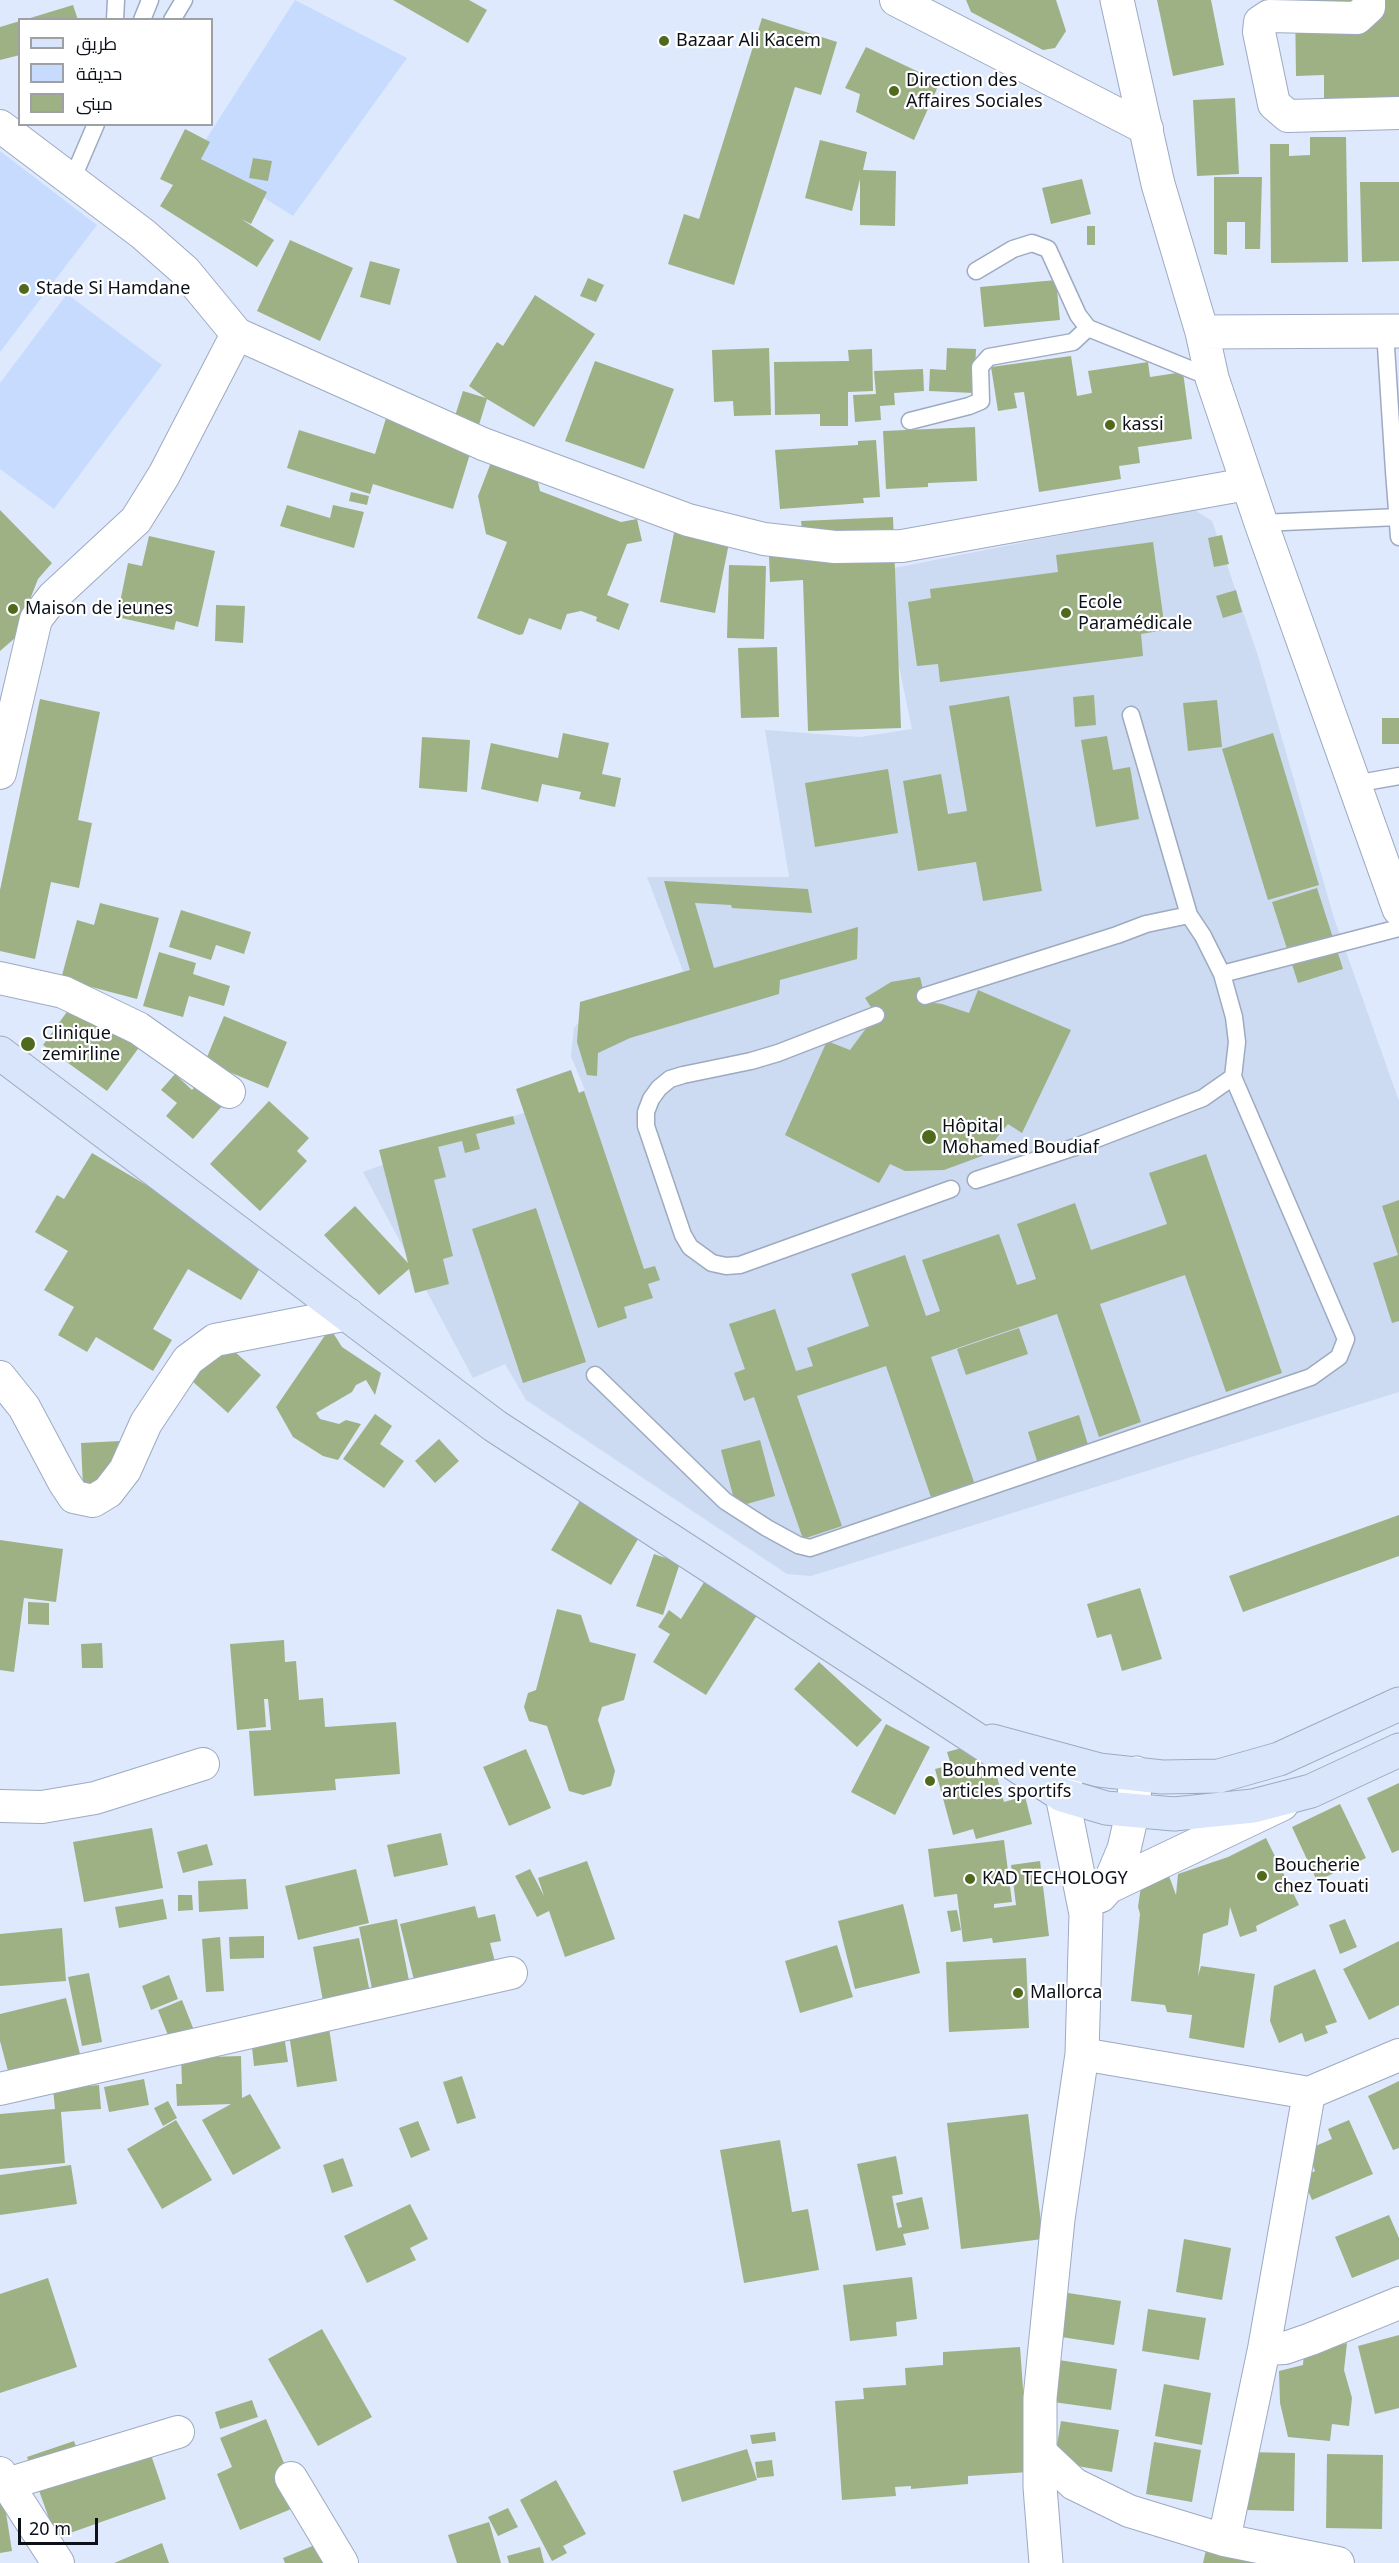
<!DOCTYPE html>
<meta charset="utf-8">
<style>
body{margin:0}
#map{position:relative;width:1399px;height:2563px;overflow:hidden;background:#dee9fd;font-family:"Noto Sans",Cairo,sans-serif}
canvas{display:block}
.legend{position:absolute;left:18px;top:18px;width:195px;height:108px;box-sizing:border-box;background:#fff;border:2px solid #9ea0a3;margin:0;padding:8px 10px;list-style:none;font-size:18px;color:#0c1119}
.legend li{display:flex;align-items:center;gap:12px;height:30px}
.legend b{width:30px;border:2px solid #9ea0a3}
.scale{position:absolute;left:18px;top:2518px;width:80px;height:27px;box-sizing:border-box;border:3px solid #0c1119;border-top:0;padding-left:8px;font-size:18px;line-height:21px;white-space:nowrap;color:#0c1119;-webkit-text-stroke:4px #fff;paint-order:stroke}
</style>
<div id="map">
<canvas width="1399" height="2563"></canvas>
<ul class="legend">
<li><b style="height:8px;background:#d9e5fb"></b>طريق</li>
<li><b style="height:16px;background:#c7dbff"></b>حديقة</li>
<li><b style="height:16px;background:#9eb184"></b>مبنى</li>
</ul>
<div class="scale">20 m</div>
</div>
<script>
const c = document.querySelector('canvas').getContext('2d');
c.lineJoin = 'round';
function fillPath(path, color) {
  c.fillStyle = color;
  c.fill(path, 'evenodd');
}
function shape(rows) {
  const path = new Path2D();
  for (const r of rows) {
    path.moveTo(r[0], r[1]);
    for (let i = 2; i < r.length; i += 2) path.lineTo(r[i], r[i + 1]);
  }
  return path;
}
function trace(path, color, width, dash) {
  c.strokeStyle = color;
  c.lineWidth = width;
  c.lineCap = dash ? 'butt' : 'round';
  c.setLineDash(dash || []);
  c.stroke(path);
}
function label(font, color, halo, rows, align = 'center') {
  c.font = font + ' "Noto Sans",sans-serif';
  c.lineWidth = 4.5;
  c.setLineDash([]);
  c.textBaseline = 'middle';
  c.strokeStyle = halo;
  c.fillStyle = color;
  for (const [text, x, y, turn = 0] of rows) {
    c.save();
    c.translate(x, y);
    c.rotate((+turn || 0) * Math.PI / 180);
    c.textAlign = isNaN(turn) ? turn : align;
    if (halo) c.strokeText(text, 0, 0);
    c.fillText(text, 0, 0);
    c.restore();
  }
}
fillPath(shape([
 [1193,509,1212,521,1258,656,1334,918,1399,1101,1399,1392,811,1576,787,1574,526,1400,505,1364,473,1378,363,1172,585,1090,571,1056,574,1028,591,1008,683,971,647,877,789,877,765,730,860,737,912,729,879,571]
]), '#ccdaf2');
fillPath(shape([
 [295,0,407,58,293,216,196,155],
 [0,151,97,225,0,352],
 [67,294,162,365,54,509,0,469,0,383]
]), '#c7dbff');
fillPath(shape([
 [393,0,469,0,487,10,468,43],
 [966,0,1056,0,1066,31,1055,48,1043,50,971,12],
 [1157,0,1211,0,1224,65,1173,76],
 [1295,0,1399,0,1399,105,1324,105,1324,75,1296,76],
 [73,5,78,20,27,20,27,19],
 [762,18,837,42,821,95,795,87,734,285,668,264,684,214,699,219],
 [20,21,20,55,0,60,0,27],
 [866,47,940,82,914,140,856,112,860,94,845,88],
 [1235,98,1239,174,1197,176,1193,100],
 [185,129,210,142,201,159,267,192,251,224,241,219,274,240,257,267,160,206,173,185,160,179],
 [1310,137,1346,137,1348,262,1271,263,1270,144,1289,144,1289,156,1310,155],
 [820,140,867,152,863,170,896,171,895,226,860,225,860,179,852,211,805,198],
 [253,158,272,161,268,181,249,178],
 [1214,177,1262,177,1260,249,1245,249,1245,222,1227,222,1227,255,1214,254],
 [1082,179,1091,214,1051,224,1042,188],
 [1360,182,1399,182,1399,261,1362,262],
 [1087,226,1095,226,1095,245,1087,245],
 [290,240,353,268,320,341,257,311],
 [370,261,400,269,390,305,360,297],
 [588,278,604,285,596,302,580,296],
 [1056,280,1060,320,984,327,980,287],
 [535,295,595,334,534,427,487,399,453,509,373,484,370,494,287,468,299,430,375,454,391,402,453,422,463,391,486,398,469,386,497,342,503,346],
 [769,348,771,415,734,416,733,401,714,402,712,350],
 [947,348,976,349,974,393,929,391,930,369,946,370],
 [872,349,873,391,848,392,848,426,820,426,820,414,775,415,774,362,849,361,848,350],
 [1071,356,1077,396,1092,393,1088,371,1148,362,1150,377,1183,372,1192,439,1138,447,1140,463,1119,466,1121,479,1039,492,1024,392,1014,393,1017,408,998,411,991,367],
 [595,361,674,389,644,469,565,441],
 [923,369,924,391,894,393,895,405,880,406,881,420,855,422,853,395,876,394,874,371],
 [975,427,977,481,928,483,928,487,886,489,883,431],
 [500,439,531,451,540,491,621,522,637,519,642,541,627,544,607,595,629,604,619,630,596,621,597,617,581,611,567,614,561,630,529,618,523,634,519,635,477,618,507,542,486,534,478,496],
 [876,440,880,497,863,498,864,503,780,509,775,450,858,445,858,441],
 [351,492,369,496,367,505,349,501],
 [287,505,330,518,333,505,364,512,354,548,280,526],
 [0,510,52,563,38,579,15,638,0,651],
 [893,517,901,728,808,731,803,580,770,582,768,531,802,529,801,521],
 [675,528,730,538,715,613,660,602],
 [1222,535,1229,564,1214,567,1208,538],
 [149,536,215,551,198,627,176,621,174,630,117,617,128,563,142,566],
 [1153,542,1165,630,1141,634,1143,656,940,682,938,664,917,666,908,602,931,598,930,589,1058,572,1056,555],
 [729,565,766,566,764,639,727,638],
 [1236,590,1242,612,1223,618,1216,596],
 [216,605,245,606,243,643,215,641],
 [777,647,779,717,741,718,738,648],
 [1094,695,1096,725,1075,727,1073,697],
 [1009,696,1042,891,983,901,976,862,918,871,903,781,941,774,948,814,967,811,949,706],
 [40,699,100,712,78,820,92,823,79,888,51,882,35,959,0,951,0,890],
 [1217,700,1222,747,1188,751,1183,703],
 [1382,718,1399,718,1399,744,1382,744],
 [563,733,609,743,602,774,621,778,615,807,579,799,581,792,542,784,538,802,481,789,491,743,558,758],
 [1273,733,1319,885,1268,900,1222,749],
 [1107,736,1113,770,1130,767,1139,819,1096,827,1081,740],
 [422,737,470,740,467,792,419,788],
 [888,769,898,833,815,847,805,783],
 [664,881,808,889,812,913,732,908,731,905,695,903,714,968,858,927,857,959,780,980,779,994,630,1038,598,1053,597,1076,587,1075,577,1042,580,1002,690,970],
 [1317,888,1343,969,1298,983,1272,902],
 [100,903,159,918,137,999,61,979,77,920,94,925],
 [181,910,251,932,244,954,216,945,211,960,169,947],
 [159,952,196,963,193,974,230,986,224,1006,189,996,183,1017,143,1006],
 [920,977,926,1002,942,1004,969,1013,978,990,1071,1030,1022,1133,1008,1124,982,1156,944,1170,905,1171,890,1164,879,1183,785,1135,827,1041,850,1050,876,1015,865,998,891,982],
 [82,991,146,1038,107,1091,43,1045],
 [224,1016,287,1042,268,1088,205,1062],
 [571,1070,579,1093,584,1091,644,1269,655,1266,660,1280,648,1284,653,1298,624,1307,627,1318,598,1328,516,1089],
 [175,1074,192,1090,199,1082,224,1104,193,1139,166,1116,177,1103,161,1090],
 [269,1101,309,1138,297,1151,307,1161,260,1211,210,1164],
 [513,1116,515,1124,476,1134,480,1149,465,1153,462,1141,438,1147,446,1177,434,1180,453,1256,443,1259,449,1284,415,1293,409,1269,379,1295,324,1235,355,1206,408,1263,379,1150],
 [92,1153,267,1256,241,1300,188,1269,153,1329,172,1340,153,1371,96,1337,87,1352,58,1335,74,1307,44,1290,68,1251,35,1232,57,1195,64,1199],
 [1206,1154,1282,1373,1226,1392,1185,1275,1100,1304,1141,1422,1099,1437,1057,1314,931,1357,975,1485,932,1500,886,1366,797,1396,842,1526,803,1539,754,1397,744,1401,734,1373,745,1369,729,1324,775,1309,796,1371,813,1366,807,1348,869,1326,851,1274,905,1255,926,1316,940,1311,922,1260,999,1234,1017,1285,1036,1279,1017,1224,1075,1203,1091,1250,1167,1224,1149,1173],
 [1399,1200,1399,1321,1392,1323,1373,1263,1398,1255,1382,1206],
 [536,1208,586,1362,523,1383,472,1229],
 [330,1328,342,1347,381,1373,375,1395,366,1380,356,1385,352,1392,316,1413,320,1419,339,1424,346,1420,361,1424,338,1460,323,1456,293,1437,276,1407],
 [1019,1328,1028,1354,966,1375,957,1349],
 [217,1336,261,1375,228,1413,183,1373],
 [375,1414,392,1426,380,1444,404,1461,384,1488,343,1459],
 [1079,1415,1089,1448,1038,1464,1028,1432],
 [439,1439,459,1461,435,1483,415,1461],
 [760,1440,775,1496,736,1507,721,1450],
 [120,1441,122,1485,83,1487,81,1443],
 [581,1499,641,1534,611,1585,551,1550],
 [1399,1515,1399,1556,1243,1612,1229,1576],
 [0,1540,63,1549,56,1602,24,1598,14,1672,0,1670],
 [654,1554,680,1563,663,1615,636,1606],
 [706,1579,759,1612,706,1695,653,1662,670,1634,658,1627,669,1610,681,1619],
 [1140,1588,1162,1659,1122,1671,1111,1634,1097,1638,1087,1604],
 [28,1602,49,1603,49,1625,28,1624],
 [557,1609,581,1615,590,1642,636,1654,624,1700,602,1707,598,1720,615,1771,611,1786,583,1795,569,1791,547,1726,529,1721,524,1707,528,1693,536,1690],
 [284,1640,285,1662,296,1661,299,1700,323,1698,325,1727,396,1722,400,1774,335,1779,336,1790,254,1796,249,1731,271,1730,268,1699,264,1699,266,1727,237,1730,230,1644],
 [102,1643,103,1668,82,1668,81,1644],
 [819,1662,882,1720,857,1747,794,1689],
 [886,1724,930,1747,895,1815,851,1792],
 [987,1741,1004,1802,1025,1796,1032,1824,976,1839,973,1829,953,1835,935,1769,951,1765,947,1752],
 [526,1749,551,1808,509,1826,483,1767],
 [1399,1783,1399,1850,1392,1853,1367,1798],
 [1340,1804,1366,1858,1317,1881,1292,1827],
 [152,1828,163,1888,84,1902,73,1842],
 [441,1833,448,1865,394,1877,387,1845],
 [1266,1838,1299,1905,1256,1926,1257,1931,1240,1937,1230,1907,1228,1925,1203,1934,1198,1976,1201,1966,1255,1974,1244,2048,1189,2038,1192,2015,1167,2012,1165,2005,1131,2001,1140,1914,1138,1907,1141,1886,1169,1876,1176,1895,1178,1874,1228,1857],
 [1004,1840,1012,1902,994,1904,994,1908,1016,1905,1011,1865,1040,1861,1049,1936,993,1943,992,1938,963,1942,957,1894,934,1897,928,1849],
 [207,1844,213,1865,183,1873,177,1852],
 [587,1861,615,1939,565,1957,549,1911,537,1917,515,1876,530,1869,544,1896,538,1878],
 [356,1869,369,1923,298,1940,285,1886],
 [246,1879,248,1909,199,1912,198,1881],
 [178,1895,192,1895,193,1910,178,1911],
 [163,1899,167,1919,119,1928,115,1907],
 [903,1904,920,1973,855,1989,838,1921],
 [475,1906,478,1918,495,1914,501,1941,490,1943,499,1977,418,1996,400,1924],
 [957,1910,961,1930,951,1932,947,1911],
 [397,1919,411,1991,374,1998,359,1927],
 [1345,1919,1357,1947,1340,1954,1329,1925],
 [62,1928,66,1981,0,1986,0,1934],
 [264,1936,264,1958,230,1959,229,1937],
 [220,1937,224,1991,206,1992,202,1939],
 [359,1938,370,1993,323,2001,313,1947],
 [1399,1941,1399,2005,1369,2020,1343,1969],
 [837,1945,853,1997,800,2013,785,1961],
 [1026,1958,1029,2028,949,2032,946,1962],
 [1315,1969,1337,2022,1325,2026,1328,2033,1305,2042,1302,2033,1279,2043,1270,2021,1274,1986],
 [89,1973,102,2042,82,2046,68,1977],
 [169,1975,178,1999,151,2010,142,1986],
 [66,1998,84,2070,25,2078,22,2068,8,2071,0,2041,0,2014],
 [182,2000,195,2033,171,2043,158,2010],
 [326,2008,337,2081,297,2087,286,2014],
 [284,2035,288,2062,254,2066,251,2038],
 [241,2056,242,2098,250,2094,281,2148,233,2175,202,2120,231,2104,177,2106,176,2084,182,2084,181,2058],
 [462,2076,476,2118,457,2124,443,2082],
 [144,2079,149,2105,109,2112,104,2087],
 [1399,2081,1399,2148,1393,2150,1368,2096],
 [99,2085,101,2109,61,2112,65,2163,0,2169,0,2114,55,2109,53,2089],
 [168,2101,177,2118,163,2126,154,2108],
 [1028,2114,1043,2239,961,2249,947,2123],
 [176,2120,212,2180,162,2209,127,2149],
 [1349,2120,1373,2174,1312,2200,1302,2177,1315,2171,1306,2150,1332,2139,1328,2129],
 [418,2121,430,2150,411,2158,399,2128],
 [780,2140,792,2212,808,2209,819,2270,744,2283,720,2150],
 [896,2156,903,2194,892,2196,898,2228,902,2227,896,2203,922,2197,929,2229,903,2234,906,2245,876,2251,857,2164],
 [343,2158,353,2186,332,2193,323,2165],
 [71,2165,77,2204,0,2215,0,2175],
 [410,2204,428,2239,410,2248,416,2260,367,2283,344,2236],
 [1389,2215,1399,2238,1399,2259,1352,2278,1335,2237],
 [1184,2239,1231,2248,1222,2300,1176,2292],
 [912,2277,917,2319,896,2322,897,2336,850,2341,843,2285],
 [48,2278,77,2367,0,2393,0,2294],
 [1055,2291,1121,2301,1114,2345,1048,2335],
 [1148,2309,1206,2318,1199,2360,1142,2351],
 [322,2329,372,2417,318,2446,268,2359],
 [1399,2335,1399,2408,1375,2414,1358,2346],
 [1347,2343,1344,2370,1352,2398,1349,2426,1332,2424,1330,2441,1288,2437,1280,2403,1279,2371,1303,2365,1304,2351,1311,2352],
 [1020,2347,1029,2472,968,2476,968,2484,911,2489,911,2486,895,2487,896,2496,842,2500,835,2401,864,2399,863,2388,906,2385,905,2368,943,2365,943,2352],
 [1059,2360,1117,2369,1111,2410,1053,2402],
 [1164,2384,1211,2393,1202,2445,1155,2436],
 [252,2400,258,2417,220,2429,215,2412],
 [266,2419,301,2505,240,2530,217,2474,232,2467,220,2438],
 [1061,2421,1119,2430,1112,2472,1054,2462],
 [775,2432,776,2441,752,2444,750,2435],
 [74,2441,83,2466,147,2443,166,2499,56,2538,27,2457],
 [1154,2442,1201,2450,1192,2502,1146,2494],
 [747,2449,757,2480,682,2502,673,2471],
 [1248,2452,1295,2453,1294,2511,1246,2510],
 [1327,2454,1383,2455,1382,2529,1326,2528],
 [772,2460,774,2476,757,2478,755,2462],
 [556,2480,586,2534,563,2546,567,2553,552,2561,520,2500],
 [3,2494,12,2551,0,2553,0,2495],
 [508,2508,518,2527,498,2536,488,2517],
 [489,2522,501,2563,457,2563,448,2535],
 [1209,2537,1276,2563,1203,2563],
 [162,2543,169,2563,114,2563],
 [320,2543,329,2563,285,2563,283,2558],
 [540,2547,544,2563,509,2563,507,2556]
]), '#9eb184');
const service = shape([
 [115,20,116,0],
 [142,20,150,0],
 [172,20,184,0],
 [72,180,96,124],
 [976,271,1013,249,1032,243,1048,249,1078,315,1088,328,1212,378],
 [1385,331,1394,471,1399,471],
 [910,421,969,406,981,401,980,367,989,357,1073,342,1088,328],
 [1394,471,1399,537],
 [1261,523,1399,517],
 [1131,715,1189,915],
 [1354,784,1399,776],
 [1222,974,1399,928],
 [925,996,1117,935,1146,924,1189,915,1203,936,1222,974,1234,1017,1237,1042,1233,1077,1203,1098,1078,1146,976,1180],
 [876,1015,778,1053,751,1061,683,1075,670,1079,659,1088,651,1099,646,1112,646,1126,683,1235,690,1247,712,1263,726,1266,740,1265,951,1189],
 [595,1375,725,1501,767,1528,798,1545,810,1548,1311,1377,1339,1357,1346,1339,1233,1077]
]);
const minor = shape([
 [896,0,1147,129],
 [1369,0,1369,7,1357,18,1269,16,1260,22,1259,32,1274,104,1288,116,1399,113],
 [0,126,143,234,185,271,237,334,483,444,688,520,764,539,835,547,902,546,1247,484],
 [0,773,36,619,53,597,136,520,164,475,237,334],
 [0,978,63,992,138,1028,229,1092],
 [0,1377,24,1407,64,1482,74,1497,93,1501,108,1492,125,1470,146,1423,188,1360,215,1340,348,1314],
 [0,1806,42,1807,95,1798,203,1764],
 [1082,2054,1309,2093,1399,2055],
 [0,2089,511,1973],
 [1264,2349,1285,2348,1311,2339,1399,2303],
 [1040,2452,1074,2484,1129,2511,1224,2540,1338,2563],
 [0,2473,58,2563],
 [291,2478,342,2563],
 [7,2484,178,2432],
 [1224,2540,1264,2349,1309,2093]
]);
const tertiary = shape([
 [1117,0,1158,184,1202,332,1212,378,1261,523,1399,909],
 [1202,332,1399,331],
 [1108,1887,1282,1804],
 [1100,1896,1108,1887,1124,1849,1133,1810,1136,1773],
 [1046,2563,1040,2487,1040,2398,1058,2219,1082,2054,1086,1914,1062,1795,1068,1771]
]);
const secondary = shape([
 [0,1053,495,1426,1062,1795,1106,1808,1174,1814,1253,1806,1311,1791,1399,1750],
 [992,1741,1099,1770,1162,1777,1219,1776,1279,1759,1399,1704]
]);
trace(service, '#9daac1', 19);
trace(minor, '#9daac1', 34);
trace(tertiary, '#9daac1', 35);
trace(secondary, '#9daac1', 35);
trace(service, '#fff', 16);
trace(minor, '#fff', 32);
trace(tertiary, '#fff', 33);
trace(secondary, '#d9e5fb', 33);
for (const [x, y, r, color] of [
 [664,41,6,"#4f6a1c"],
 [894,91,6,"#4f6a1c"],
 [24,289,6,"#4f6a1c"],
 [1110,425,6,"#4f6a1c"],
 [13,609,6,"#4f6a1c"],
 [1066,613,6,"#4f6a1c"],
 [28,1044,8,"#4f6a1c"],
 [929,1137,8,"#4f6a1c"],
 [930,1781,6,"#4f6a1c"],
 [1262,1876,6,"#4f6a1c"],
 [970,1879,6,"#4f6a1c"],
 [1018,1993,6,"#4f6a1c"]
]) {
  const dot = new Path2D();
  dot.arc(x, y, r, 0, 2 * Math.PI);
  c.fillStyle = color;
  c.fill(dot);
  trace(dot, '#fff', 2);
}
label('18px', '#0c1119', '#fff', [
 ["Bazaar Ali Kacem",676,41],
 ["Direction des",906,81],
 ["Affaires Sociales",906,102],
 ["Stade Si Hamdane",36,289],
 ["kassi",1122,425],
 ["Ecole",1078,603],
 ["Paramédicale",1078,624],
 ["Maison de jeunes",25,609],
 ["Clinique",42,1034],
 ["zemirline",42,1055],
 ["Hôpital",942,1127],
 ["Mohamed Boudiaf",942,1148],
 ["Bouhmed vente",942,1771],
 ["articles sportifs",942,1792],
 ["Boucherie",1274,1866],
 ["chez Touati",1274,1887],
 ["KAD TECHOLOGY",982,1879],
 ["Mallorca",1030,1993]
], 'left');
</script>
